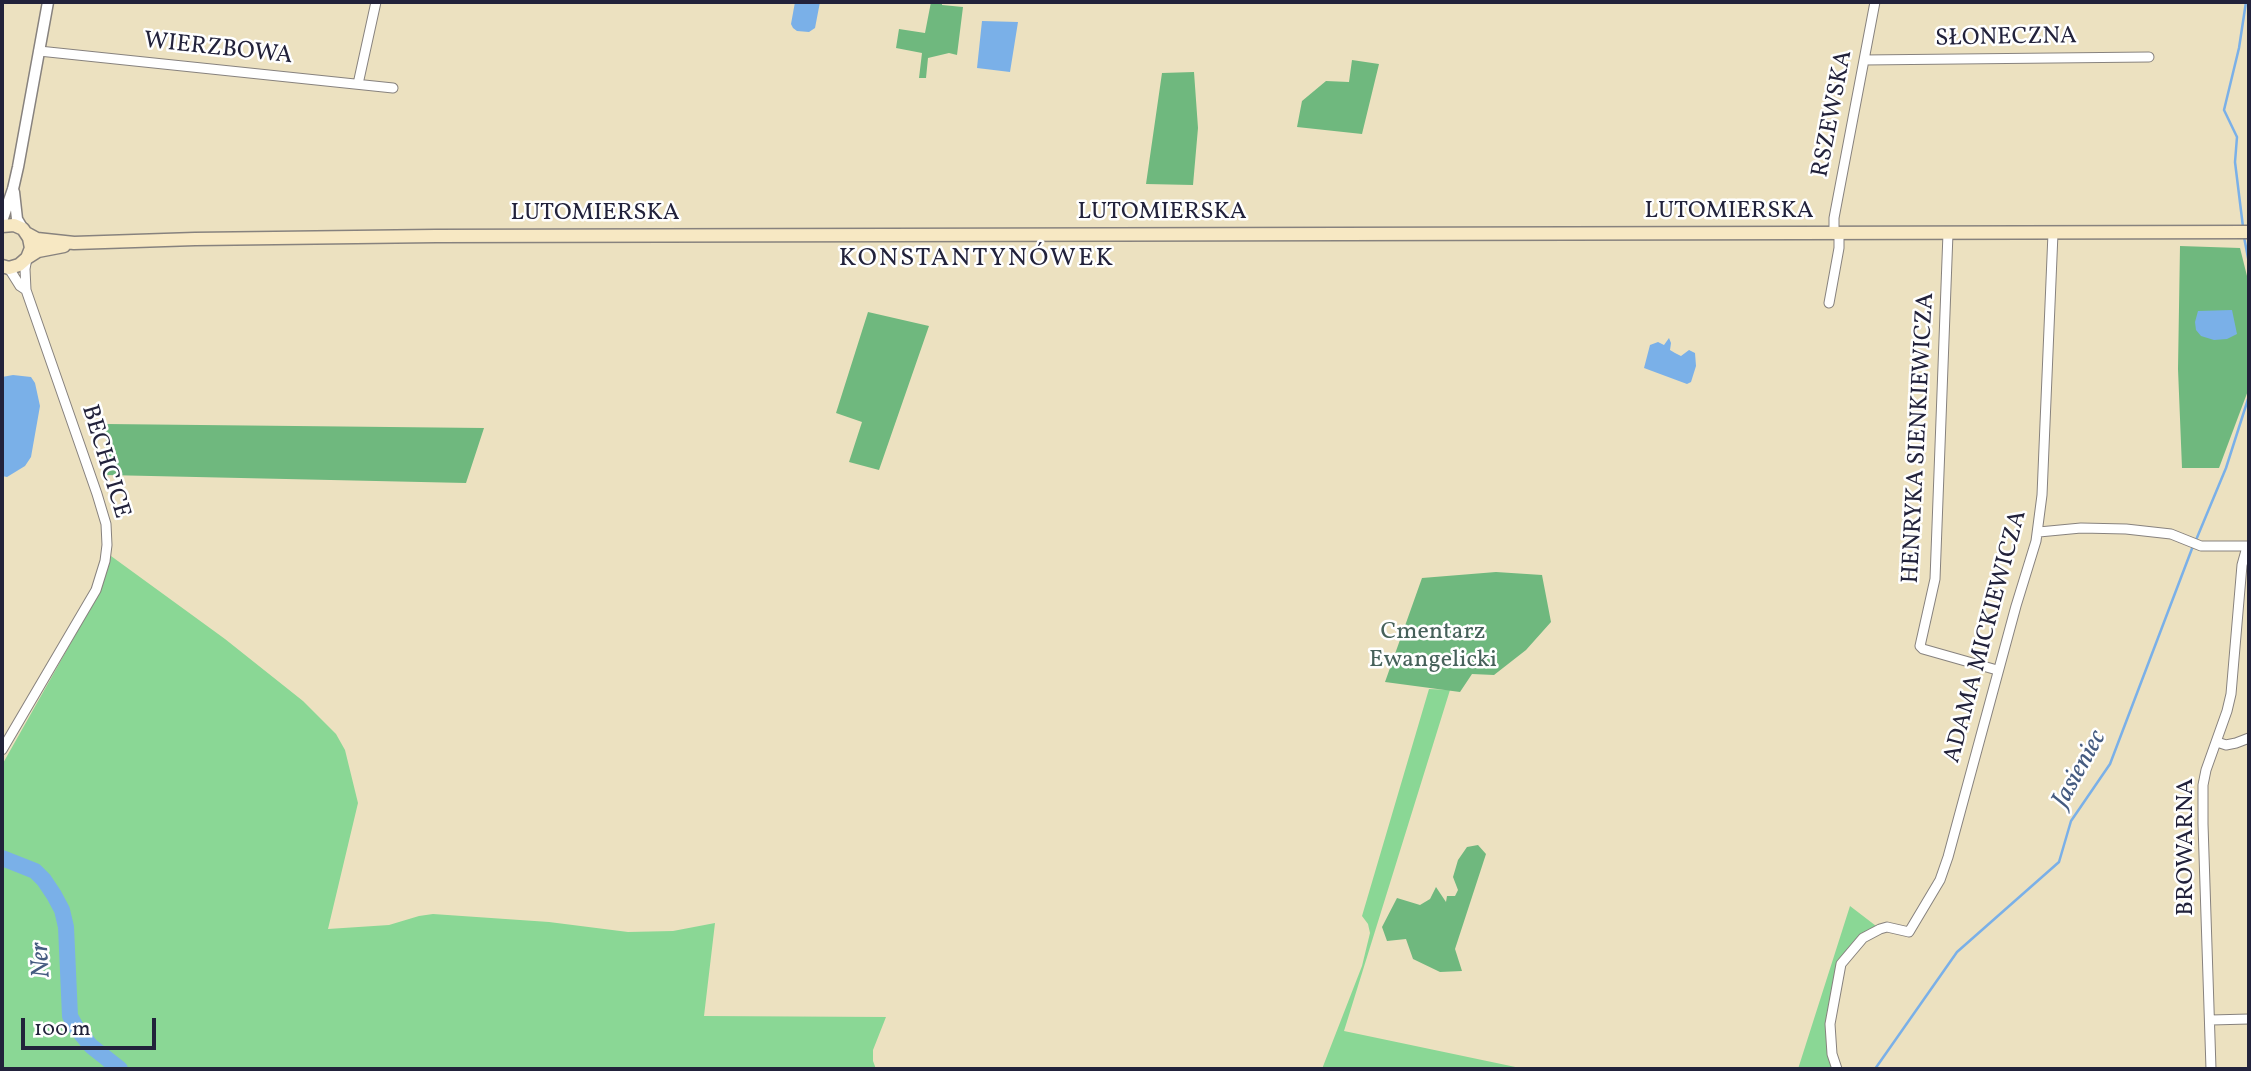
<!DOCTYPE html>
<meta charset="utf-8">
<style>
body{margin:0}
#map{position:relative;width:2251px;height:1071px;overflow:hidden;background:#ece1c0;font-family:Vollkorn,serif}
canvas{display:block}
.frame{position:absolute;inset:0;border:4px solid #22223b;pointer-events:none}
.scale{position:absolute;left:21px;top:1018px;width:135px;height:32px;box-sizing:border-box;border:4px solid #22223b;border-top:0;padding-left:9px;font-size:21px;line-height:24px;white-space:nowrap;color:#22223b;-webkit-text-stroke:5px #fff;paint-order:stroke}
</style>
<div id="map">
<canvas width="2251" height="1071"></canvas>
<div class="frame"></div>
<div class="scale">100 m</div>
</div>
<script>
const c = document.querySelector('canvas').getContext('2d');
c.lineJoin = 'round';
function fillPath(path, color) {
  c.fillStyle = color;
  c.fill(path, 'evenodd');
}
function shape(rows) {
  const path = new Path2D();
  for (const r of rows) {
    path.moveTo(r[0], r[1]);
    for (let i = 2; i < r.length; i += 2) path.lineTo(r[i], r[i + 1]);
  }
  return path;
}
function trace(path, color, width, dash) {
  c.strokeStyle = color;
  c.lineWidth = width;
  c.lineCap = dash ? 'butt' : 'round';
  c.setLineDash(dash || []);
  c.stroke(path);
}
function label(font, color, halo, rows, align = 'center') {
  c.font = font + ' Vollkorn,serif';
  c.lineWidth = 5;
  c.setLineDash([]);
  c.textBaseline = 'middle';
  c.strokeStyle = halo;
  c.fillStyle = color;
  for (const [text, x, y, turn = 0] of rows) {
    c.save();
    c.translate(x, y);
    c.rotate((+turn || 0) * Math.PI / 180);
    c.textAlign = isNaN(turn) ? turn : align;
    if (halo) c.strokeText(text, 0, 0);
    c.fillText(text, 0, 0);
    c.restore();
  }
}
fillPath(shape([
 [111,556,225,639,303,701,336,734,345,750,358,803,328,929,389,925,419,916,433,914,549,922,628,932,673,931,715,923,704,1016,886,1017,873,1050,873,1061,876,1069,2,1069,2,765,99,593],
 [1429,689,1450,690,1344,1031,1525,1069,1322,1069,1362,966,1370,933,1368,924,1362,916],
 [1850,906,1880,929,1863,938,1841,964,1830,1024,1837,1069,1798,1069]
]), '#8ad795');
fillPath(shape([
 [931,2,942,2,942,5,963,7,957,55,949,53,928,58,926,78,919,78,922,53,896,48,899,29,925,33],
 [1352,60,1379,64,1362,134,1297,127,1302,101,1326,81,1349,82],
 [1194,72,1198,128,1193,185,1146,184,1162,73],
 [2180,246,2240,248,2249,284,2249,388,2219,468,2182,468,2178,369],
 [868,312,929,326,879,470,849,462,862,422,836,413],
 [106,424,484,428,466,483,106,475],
 [1496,572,1542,575,1551,622,1526,650,1494,675,1472,674,1460,692,1385,682,1422,578],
 [1478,845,1486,854,1455,949,1462,971,1440,972,1413,959,1406,939,1387,941,1382,927,1397,898,1420,905,1430,899,1436,887,1446,902,1447,896,1455,896,1458,890,1453,877,1458,860,1467,847]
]), '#6fb87e');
fillPath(shape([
 [795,2,820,2,815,28,809,32,797,31,793,28,791,24],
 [982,21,1018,22,1010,72,977,68],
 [2232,310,2237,334,2227,339,2214,340,2201,336,2196,330,2195,322,2198,311],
 [1669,338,1671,343,1670,350,1675,353,1681,356,1689,350,1695,353,1696,366,1691,382,1687,384,1644,368,1650,345,1658,342,1664,345],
 [13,375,31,377,35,383,40,406,31,457,25,466,7,477,2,476,2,377]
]), '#7ab0e8');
trace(shape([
 [2243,227,2235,162,2237,137,2224,110,2239,48,2246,2],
 [2244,237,2249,263],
 [2196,540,2226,468,2249,396],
 [1875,1069,1957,952,2059,862,2071,821,2110,764,2193,546]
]), '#7ab0e8', 2.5);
trace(shape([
 [2,858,35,871,44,880,54,895,62,910,66,927,70,1016,77,1029,91,1046,120,1069]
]), '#7ab0e8', 16);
const minor = shape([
 [39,51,393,88],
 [1864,60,2149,57],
 [358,84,376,2],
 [1948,233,1935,579,1920,646,1923,649,1997,670],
 [1834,234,1834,218,1875,2],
 [4,267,10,270,20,286,26,290],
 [1829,303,1839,248,1839,234],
 [2039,532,2081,528,2126,529,2171,534,2201,546,2249,546],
 [2217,742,2226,745,2236,743,2249,738],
 [2,750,96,590,105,561,107,545,106,524,97,494,26,290,25,269,27,258],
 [2211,1020,2249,1019],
 [1837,1069,1832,1054,1830,1024,1841,964,1863,938,1880,929,1887,927,1909,932,1940,880,1948,857,2016,606,2036,541,2042,495,2053,233],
 [2211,1069,2203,824,2203,785,2206,770,2227,711,2231,694,2242,565,2247,547]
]);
const tertiary = shape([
 [14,192,17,219,23,229],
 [2,221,13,189,18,167,48,2]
]);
const secondary = shape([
 [2,226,14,225,23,229,29,238,31,248,27,258,19,265,9,268,2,266],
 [26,233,37,239,74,243,195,239,436,236,2249,232],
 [27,258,38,251,64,246]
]);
trace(minor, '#87827e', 11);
trace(tertiary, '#87827e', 13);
trace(secondary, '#87827e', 15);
trace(minor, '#fff', 9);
trace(tertiary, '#fff', 10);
trace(secondary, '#f7e8c3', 12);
label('24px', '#22223b', '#fff', [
 ["SŁONECZNA",2006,39,-1],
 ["WIERZBOWA",218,50,6],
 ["RSZEWSKA",1834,114,-79],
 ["LUTOMIERSKA",1729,213],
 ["LUTOMIERSKA",1162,214],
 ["LUTOMIERSKA",595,215],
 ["HENRYKA SIENKIEWICZA",1920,438,-87],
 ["BECHCICE",104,462,73],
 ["ADAMA MICKIEWICZA",1987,637,-75],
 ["BROWARNA",2188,847,-90]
]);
label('24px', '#46615a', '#fff', [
 ["Cmentarz",1433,634],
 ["Ewangelicki",1433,662]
]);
c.letterSpacing = '2px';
label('26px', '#22223b', '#fff', [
 ["KONSTANTYNÓWEK",977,260]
]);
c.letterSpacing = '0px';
label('italic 26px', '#455b80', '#fff', [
 ["Jasieniec",2081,770,-61],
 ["Ner",43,960,-93]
]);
</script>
